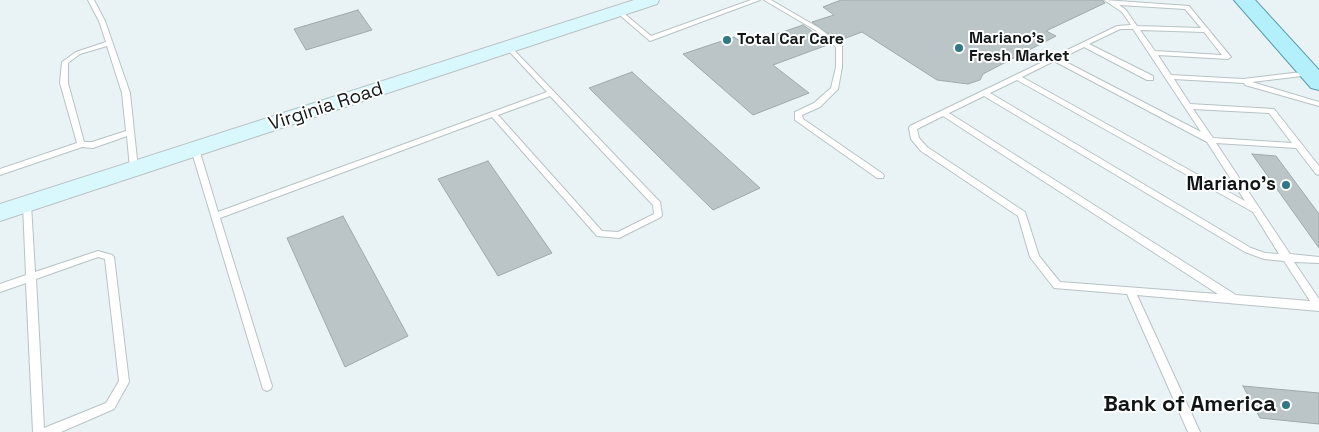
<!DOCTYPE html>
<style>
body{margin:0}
canvas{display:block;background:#e9f3f5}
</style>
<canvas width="1319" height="432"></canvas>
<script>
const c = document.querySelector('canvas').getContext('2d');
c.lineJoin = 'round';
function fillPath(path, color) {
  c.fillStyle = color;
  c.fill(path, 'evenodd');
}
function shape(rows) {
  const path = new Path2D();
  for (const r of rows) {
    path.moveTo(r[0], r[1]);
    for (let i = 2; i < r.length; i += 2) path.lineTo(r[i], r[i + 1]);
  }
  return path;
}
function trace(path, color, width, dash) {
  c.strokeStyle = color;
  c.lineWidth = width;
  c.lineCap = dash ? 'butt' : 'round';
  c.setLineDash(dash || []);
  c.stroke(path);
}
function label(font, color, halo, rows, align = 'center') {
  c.font = font + ' "Space Grotesk",sans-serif';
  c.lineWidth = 4;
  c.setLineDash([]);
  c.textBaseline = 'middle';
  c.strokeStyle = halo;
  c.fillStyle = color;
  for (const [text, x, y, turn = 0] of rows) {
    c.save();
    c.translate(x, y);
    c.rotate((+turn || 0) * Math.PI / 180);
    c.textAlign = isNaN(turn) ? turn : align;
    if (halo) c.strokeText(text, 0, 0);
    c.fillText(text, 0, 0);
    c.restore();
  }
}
const building = shape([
 [841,0,1102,0,1105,3,1046,31,1056,36,983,74,980,80,968,84,937,80,862,32,838,41,812,22,834,15,823,7,841,0],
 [358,10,372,30,306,50,294,29,358,10],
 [803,25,830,44,773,65,809,93,753,115,683,54,734,37,745,45,803,25],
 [632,72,760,188,713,210,589,88,632,72],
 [1252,154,1276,156,1319,214,1319,248,1252,154],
 [488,161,552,253,498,276,438,179,488,161],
 [343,216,408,336,345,367,287,238,343,216],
 [1243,386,1319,393,1319,424,1260,418,1243,386]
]);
fillPath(building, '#bbc5c7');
trace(building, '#9fa8aa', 1);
const lane = shape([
 [88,0,94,0,105,21,130,93,138,169,134,172,130,169,127,136,93,148,82,147,0,175,0,169,77,143,60,83,62,62,76,52,106,42,99,21,88,0],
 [107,46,122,93,126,131,92,142,84,142,68,83,68,63,80,54,107,46],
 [751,0,760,0,650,41,615,11,620,10,651,36,751,0],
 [764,0,771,0,819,28,842,46,842,67,838,89,820,107,802,115,803,119,883,174,884,176,883,178,877,178,795,120,795,112,814,103,831,88,836,67,836,47,815,30,764,0],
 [1104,0,1189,6,1231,57,1228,59,1158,55,1171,75,1243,79,1310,71,1314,73,1310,75,1252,82,1319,102,1319,106,1245,85,1244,83,1174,79,1190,104,1274,109,1319,166,1319,175,1316,174,1296,148,1216,143,1290,254,1319,257,1319,263,1294,262,1319,299,1319,311,1137,295,1200,432,1188,432,1127,294,1054,288,1030,257,1018,216,921,151,911,139,909,128,910,126,1117,26,1131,25,1122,12,1104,0],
 [1119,5,1185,9,1201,28,1137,26,1126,10,1119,5],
 [1120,29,1133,29,1201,132,1060,59,1084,47,1147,80,1153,80,1153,76,1089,44,1120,29],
 [1140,30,1204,32,1222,55,1155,51,1140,30],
 [1054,61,1207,142,1245,201,1022,77,1054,61],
 [1017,80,1253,212,1279,254,1265,253,1251,248,990,93,1017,80],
 [984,96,1245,252,1264,259,1284,261,1310,301,1236,295,949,113,984,96],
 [1193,109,1269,113,1292,143,1213,138,1193,109],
 [943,116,1218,294,1060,282,1039,256,1025,212,927,147,919,138,917,129,943,116],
 [508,45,510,46,660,202,662,215,661,217,619,238,597,236,492,117,220,218,272,386,271,389,267,391,263,389,191,149,192,147,195,146,199,149,218,212,547,92,506,48,506,46,508,45],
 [550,96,653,205,654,214,618,232,602,231,498,115,550,96],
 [27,202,31,205,35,272,98,251,112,255,114,257,129,382,114,409,61,432,33,432,26,283,0,292,0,284,26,275,23,205,27,202],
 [98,257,105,259,119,381,106,403,44,428,36,279,98,257]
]);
const secondary = shape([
 [634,0,659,0,657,4,0,221,0,204,634,0]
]);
const primary = shape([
 [1234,0,1255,0,1319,70,1319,90,1311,88,1234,0]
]);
trace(lane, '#b8c2c4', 2);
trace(secondary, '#b8c2c4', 2);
trace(primary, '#5a9daa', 2);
fillPath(lane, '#fff');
fillPath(secondary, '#d9f8fd');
fillPath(primary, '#b3f0fb');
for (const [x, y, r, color] of [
 [727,40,5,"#317784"],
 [959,48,5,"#317784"],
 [1286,185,5,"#317784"],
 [1286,405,5,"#317784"]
]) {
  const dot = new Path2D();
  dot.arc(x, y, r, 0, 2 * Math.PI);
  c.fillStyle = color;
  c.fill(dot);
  trace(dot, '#fdffff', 2);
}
label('bold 16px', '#121516', '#fdffff', [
 ["Mariano's",969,39],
 ["Fresh Market",969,57],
 ["Total Car Care",737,40]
], 'left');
label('19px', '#121516', '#fdffff', [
 ["Virginia Road",326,107,-18]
]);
label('bold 19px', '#121516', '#fdffff', [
 ["Mariano's",1276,185]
], 'right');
label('bold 22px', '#121516', '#fdffff', [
 ["Bank of America",1276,405]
], 'right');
</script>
